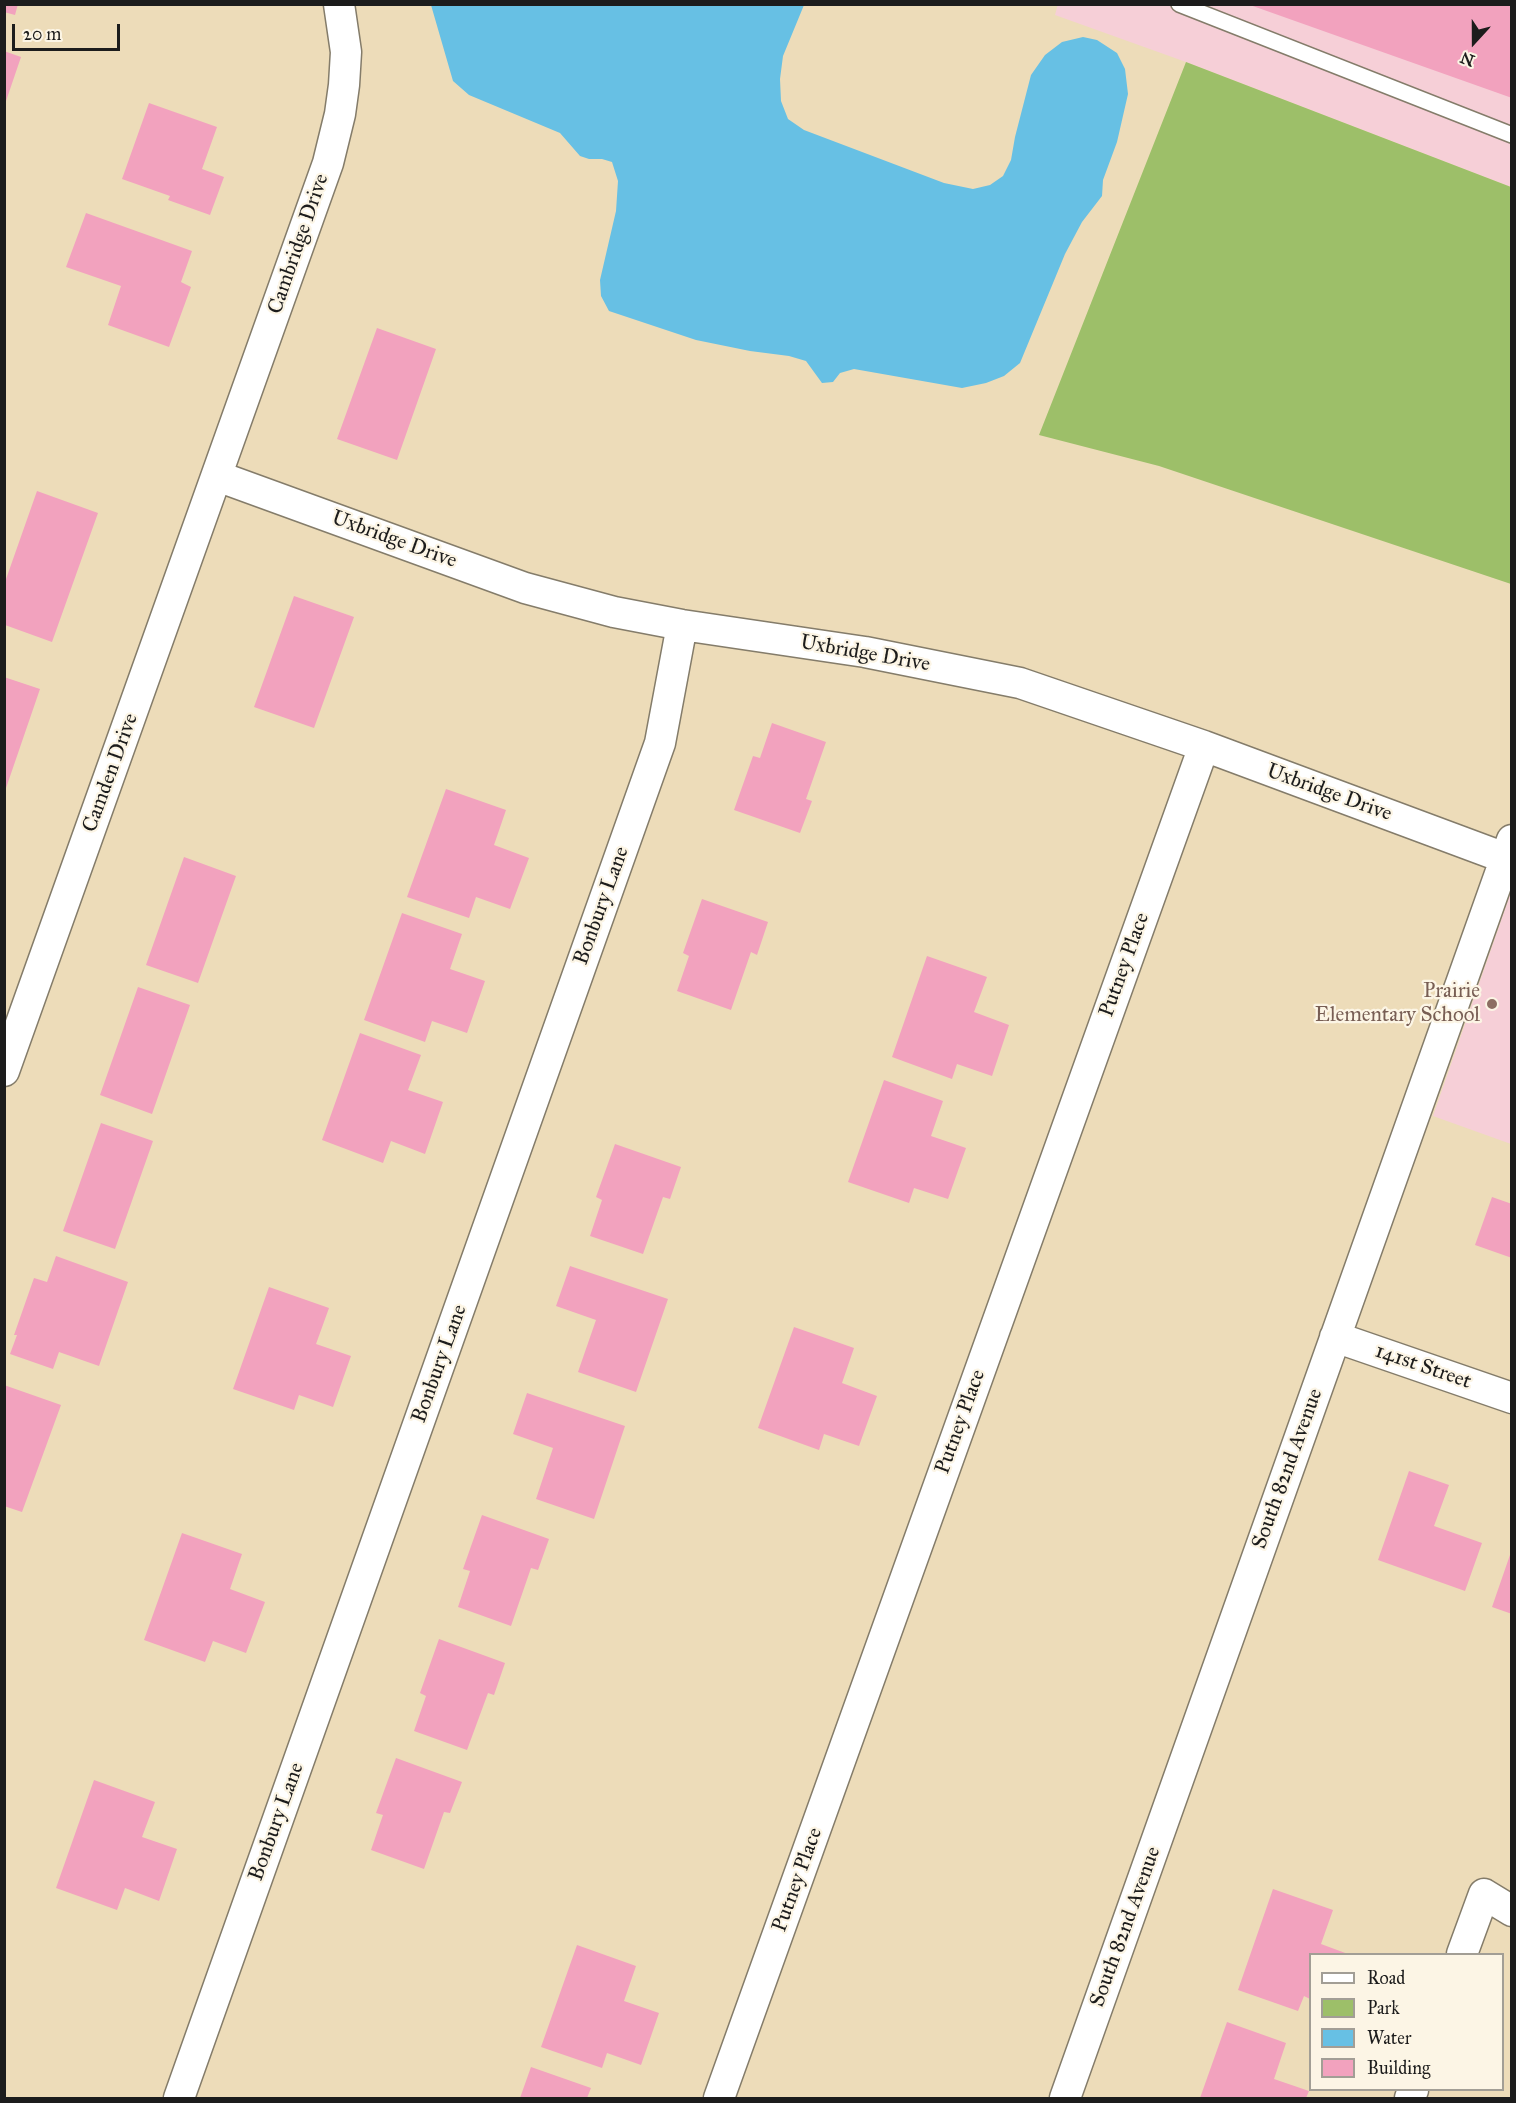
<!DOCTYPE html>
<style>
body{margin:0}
#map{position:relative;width:1516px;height:2103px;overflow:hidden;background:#eddcb9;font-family:"IM FELL Great Primer",serif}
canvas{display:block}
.frame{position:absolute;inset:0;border:6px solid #1c1c1c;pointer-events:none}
.legend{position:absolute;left:1309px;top:1953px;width:195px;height:138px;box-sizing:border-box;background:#fcf5e5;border:2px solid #a29e95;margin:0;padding:8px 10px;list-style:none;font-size:18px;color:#1c1c1c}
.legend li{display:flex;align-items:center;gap:12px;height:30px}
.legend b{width:30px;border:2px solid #a29e95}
.north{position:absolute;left:1444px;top:12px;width:60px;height:60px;-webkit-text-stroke:4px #fcf5e5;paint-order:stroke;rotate:201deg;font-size:16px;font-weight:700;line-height:24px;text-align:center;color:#1c1c1c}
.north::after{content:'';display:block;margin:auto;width:21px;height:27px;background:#1c1c1c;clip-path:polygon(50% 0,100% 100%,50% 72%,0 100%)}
.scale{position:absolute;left:12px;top:24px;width:108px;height:27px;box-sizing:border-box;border:3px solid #1c1c1c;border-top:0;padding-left:8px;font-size:18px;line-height:21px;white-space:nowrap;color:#1c1c1c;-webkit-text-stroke:4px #fcf5e5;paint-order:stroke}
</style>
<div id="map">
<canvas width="1516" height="2103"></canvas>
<div class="frame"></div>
<ul class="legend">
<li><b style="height:8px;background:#fff"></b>Road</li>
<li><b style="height:16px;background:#9dbf69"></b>Park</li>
<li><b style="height:16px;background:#67c0e4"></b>Water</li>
<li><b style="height:16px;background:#f2a2be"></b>Building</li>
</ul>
<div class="north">N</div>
<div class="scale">20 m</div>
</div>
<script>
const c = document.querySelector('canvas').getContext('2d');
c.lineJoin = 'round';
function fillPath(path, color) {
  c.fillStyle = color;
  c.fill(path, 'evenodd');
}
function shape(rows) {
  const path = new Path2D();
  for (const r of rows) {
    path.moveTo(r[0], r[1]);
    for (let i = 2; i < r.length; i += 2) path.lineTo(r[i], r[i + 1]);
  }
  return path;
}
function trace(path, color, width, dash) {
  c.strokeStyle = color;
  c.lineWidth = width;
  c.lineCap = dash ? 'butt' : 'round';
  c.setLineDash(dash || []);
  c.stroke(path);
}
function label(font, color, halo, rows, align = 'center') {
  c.font = font + ' "IM FELL Great Primer",serif';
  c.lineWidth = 4.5;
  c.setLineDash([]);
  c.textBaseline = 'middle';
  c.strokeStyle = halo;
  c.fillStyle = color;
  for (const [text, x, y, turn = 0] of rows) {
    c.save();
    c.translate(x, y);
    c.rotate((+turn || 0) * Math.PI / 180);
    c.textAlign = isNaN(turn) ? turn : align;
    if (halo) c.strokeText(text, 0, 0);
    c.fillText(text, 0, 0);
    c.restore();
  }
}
fillPath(shape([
 [1058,4,1511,5,1511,187,1186,62,1055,15],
 [1511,892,1511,1144,1433,1116]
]), '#f6cfd7');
fillPath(shape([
 [1186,62,1511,187,1511,584,1159,466,1039,435]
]), '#9dbf69');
fillPath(shape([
 [431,5,804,5,783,56,780,79,781,101,788,119,804,130,944,183,973,189,990,185,1003,176,1011,160,1015,137,1031,75,1045,55,1062,42,1083,37,1097,40,1117,53,1125,69,1128,94,1117,142,1103,180,1102,196,1082,222,1065,254,1020,363,1004,376,986,383,962,388,854,369,840,373,833,382,822,383,806,361,789,356,750,351,696,340,609,311,601,296,600,280,616,211,618,181,612,162,602,159,589,159,580,156,560,133,469,95,453,81]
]), '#67c0e4');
fillPath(shape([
 [4,4,18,4,15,15,4,12],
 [1250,4,1512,4,1512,98,1250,5],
 [4,51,21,57,5,104,4,104],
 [149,103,217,127,202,169,224,177,210,215,168,200,170,196,122,179],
 [86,213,192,251,181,282,191,287,169,347,108,325,121,286,66,267],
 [377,328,436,349,397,460,337,439],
 [37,491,98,513,52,642,5,625,5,582],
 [294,596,354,617,314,728,254,707],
 [4,677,40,689,5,791,4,791],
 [772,723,826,742,806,799,812,801,800,833,734,810,753,756,760,758],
 [446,789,506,810,494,845,529,858,510,909,476,897,469,918,407,897],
 [184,857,236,876,198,983,146,965],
 [702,899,768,922,757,955,751,952,731,1010,677,991,689,956,683,953],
 [402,913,462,934,450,969,485,981,467,1033,432,1021,425,1042,364,1020],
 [927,956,987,977,974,1012,1009,1025,992,1076,957,1064,952,1079,892,1057],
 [138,987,190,1005,152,1114,100,1095],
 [360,1033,421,1055,408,1090,443,1102,425,1154,391,1141,383,1163,322,1140],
 [884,1080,943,1101,931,1136,966,1148,948,1199,914,1188,909,1203,848,1182],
 [101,1123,153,1141,115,1249,63,1231],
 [615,1144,681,1167,670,1199,663,1197,643,1254,590,1236,602,1200,596,1197],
 [1492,1197,1512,1204,1512,1258,1475,1245],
 [56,1256,128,1282,99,1366,59,1352,53,1369,10,1354,17,1335,14,1335,34,1278,47,1282],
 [570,1266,668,1299,636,1392,578,1372,596,1320,556,1306],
 [269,1287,329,1308,316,1344,351,1356,333,1407,299,1395,294,1410,233,1389],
 [794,1327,854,1348,842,1383,877,1396,859,1446,824,1434,819,1450,758,1428],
 [4,1385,61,1405,22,1512,4,1506],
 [527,1393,625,1426,594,1519,536,1499,553,1448,513,1434],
 [1409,1471,1449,1485,1434,1526,1482,1543,1465,1591,1378,1560],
 [482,1515,549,1539,538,1570,531,1568,511,1626,458,1607,470,1571,463,1569],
 [182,1533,242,1554,230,1589,265,1602,246,1653,213,1641,205,1662,144,1640],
 [1511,1552,1512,1552,1512,1614,1492,1607],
 [439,1639,505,1663,494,1695,488,1693,467,1750,414,1731,426,1696,420,1693],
 [396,1758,462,1782,450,1813,444,1812,424,1869,371,1850,383,1815,376,1813],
 [94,1780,155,1802,142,1837,177,1849,159,1901,125,1888,117,1910,56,1888],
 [1273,1889,1333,1910,1321,1944,1348,1954,1310,1954,1310,1999,1304,1996,1298,2011,1238,1990],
 [577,1945,636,1966,624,2001,659,2013,641,2065,607,2053,602,2068,541,2047],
 [1227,2022,1286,2043,1274,2079,1309,2091,1306,2098,1200,2098],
 [531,2067,591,2088,587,2098,520,2098]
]), '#f2a2be');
const service = shape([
 [1179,4,1512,135]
]);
const minor = shape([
 [217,476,525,588,614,612,682,625,865,652,1020,683,1204,746,1505,858],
 [4,1071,328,163,340,114,344,85,346,52,339,4],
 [1335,1337,1512,1398],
 [1462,1954,1484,1894,1512,1911],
 [179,2098,660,743,682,625],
 [719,2098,1204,746],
 [1065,2098,1512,840],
 [1410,2098,1413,2090]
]);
trace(service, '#847c6a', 18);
trace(minor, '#847c6a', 33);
trace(service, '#fff', 15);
trace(minor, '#fff', 30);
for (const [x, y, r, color] of [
 [1492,1004,6,"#8d6e63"]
]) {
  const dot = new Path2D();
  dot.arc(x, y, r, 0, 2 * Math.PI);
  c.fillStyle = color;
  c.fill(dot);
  trace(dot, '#fcf5e5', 2);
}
label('21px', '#1c1c1c', '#fcf5e5', [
 ["Cambridge Drive",299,244,-71],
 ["Uxbridge Drive",394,540,20],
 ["Uxbridge Drive",865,654,10],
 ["Camden Drive",111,773,-70],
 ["Uxbridge Drive",1329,793,20],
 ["Bonbury Lane",602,906,-70],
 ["Putney Place",1125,965,-70],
 ["Bonbury Lane",440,1364,-70],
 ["141st Street",1423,1367,19],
 ["Putney Place",961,1422,-70],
 ["South 82nd Avenue",1288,1469,-70],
 ["Bonbury Lane",277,1822,-70],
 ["Putney Place",798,1880,-70],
 ["South 82nd Avenue",1126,1927,-70]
]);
label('21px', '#785e54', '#fcf5e5', [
 ["Prairie",1480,992],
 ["Elementary School",1480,1016]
], 'right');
</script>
